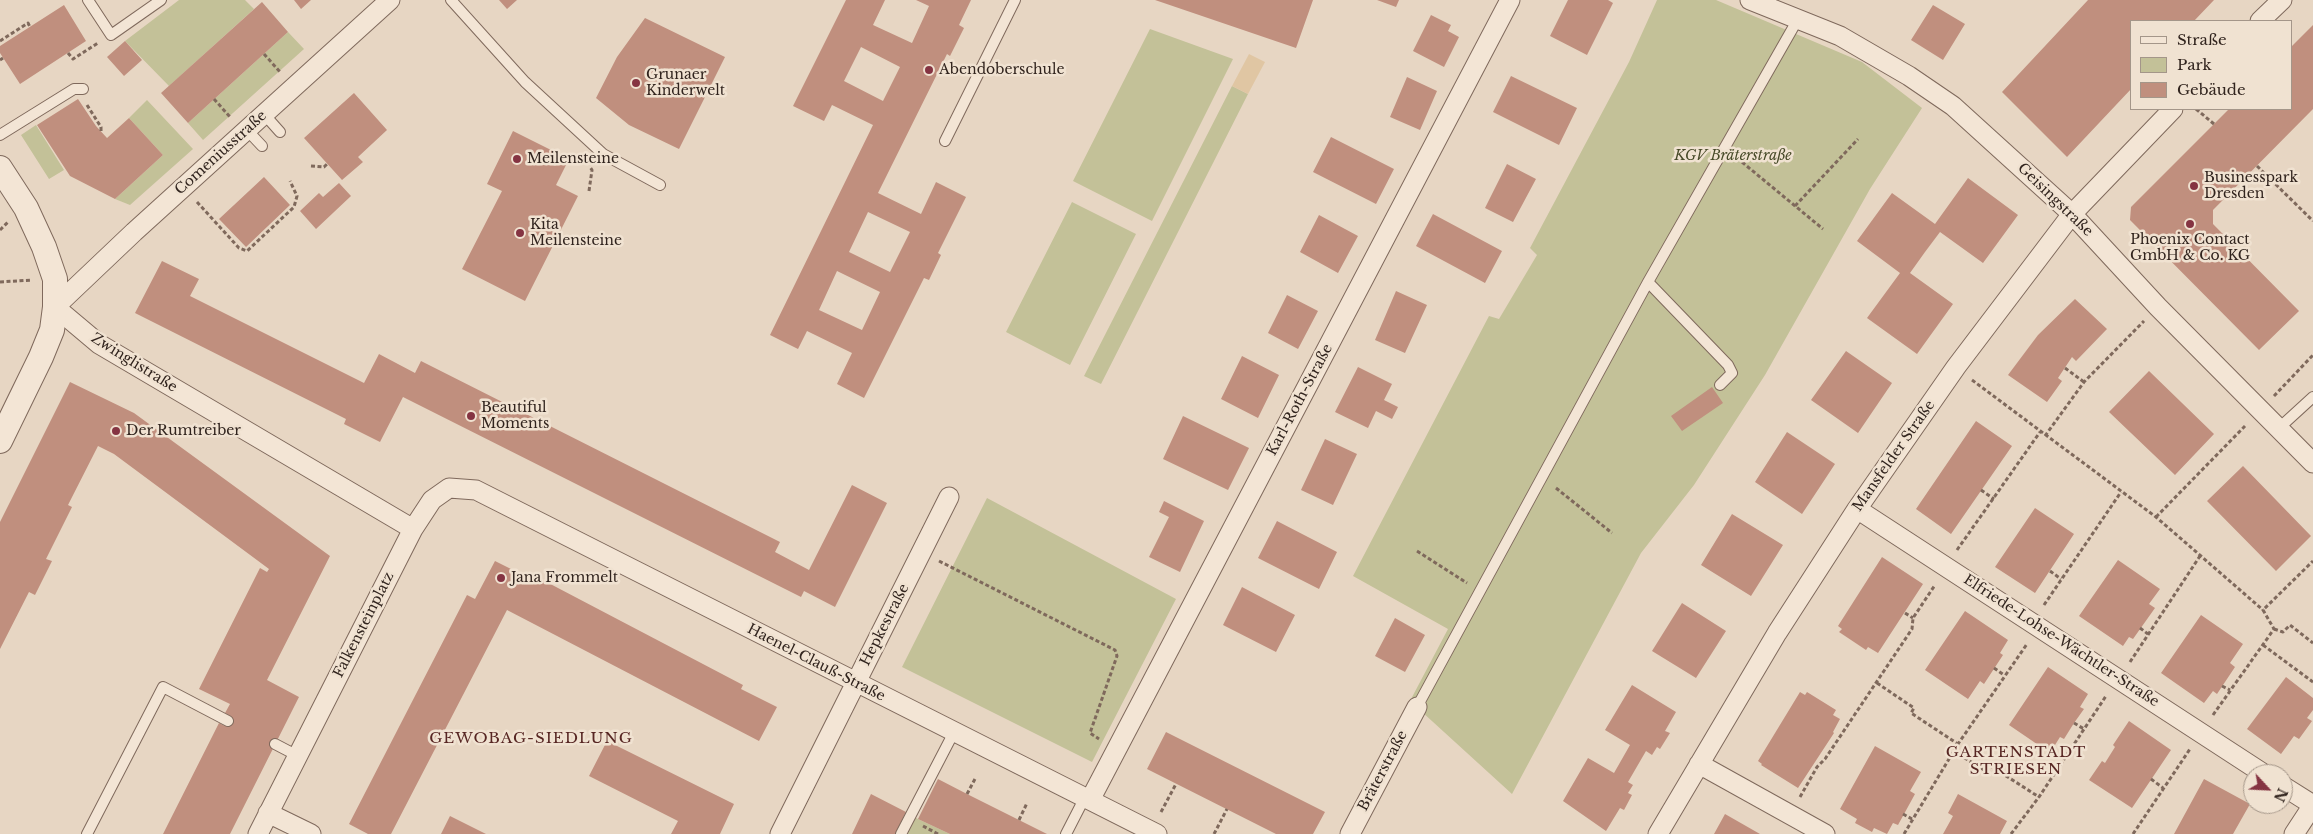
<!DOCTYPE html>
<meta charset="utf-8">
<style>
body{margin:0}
#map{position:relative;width:2313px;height:834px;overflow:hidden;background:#e7d6c3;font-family:"Libre Baskerville",serif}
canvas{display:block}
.legend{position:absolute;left:2130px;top:20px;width:162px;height:90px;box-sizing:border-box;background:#f0e2d1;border:1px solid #a49689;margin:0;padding:6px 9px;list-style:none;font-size:15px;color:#31241e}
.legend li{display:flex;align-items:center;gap:10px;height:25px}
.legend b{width:25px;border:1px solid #a49689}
.north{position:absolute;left:2243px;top:764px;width:50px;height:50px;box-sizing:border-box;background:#f0e2d1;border:1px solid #a49689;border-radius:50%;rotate:115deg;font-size:14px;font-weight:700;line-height:20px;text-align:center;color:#31241e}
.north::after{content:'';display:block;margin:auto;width:18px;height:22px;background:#853442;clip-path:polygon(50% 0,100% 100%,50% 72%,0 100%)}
</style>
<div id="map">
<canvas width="2313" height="834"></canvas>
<ul class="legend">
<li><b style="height:6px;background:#f3e5d5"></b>Straße</li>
<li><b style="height:14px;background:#c3c198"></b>Park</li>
<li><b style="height:14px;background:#c08f7e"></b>Gebäude</li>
</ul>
<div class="north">N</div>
</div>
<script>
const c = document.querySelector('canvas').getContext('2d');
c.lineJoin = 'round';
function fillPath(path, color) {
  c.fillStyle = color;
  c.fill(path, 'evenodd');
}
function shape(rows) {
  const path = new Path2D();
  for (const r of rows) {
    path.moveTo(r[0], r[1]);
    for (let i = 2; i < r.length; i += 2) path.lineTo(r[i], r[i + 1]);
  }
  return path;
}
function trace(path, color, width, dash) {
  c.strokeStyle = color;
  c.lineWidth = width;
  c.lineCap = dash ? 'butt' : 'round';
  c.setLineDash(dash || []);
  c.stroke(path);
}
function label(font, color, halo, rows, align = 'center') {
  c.font = font + ' "Libre Baskerville",serif';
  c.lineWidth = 5;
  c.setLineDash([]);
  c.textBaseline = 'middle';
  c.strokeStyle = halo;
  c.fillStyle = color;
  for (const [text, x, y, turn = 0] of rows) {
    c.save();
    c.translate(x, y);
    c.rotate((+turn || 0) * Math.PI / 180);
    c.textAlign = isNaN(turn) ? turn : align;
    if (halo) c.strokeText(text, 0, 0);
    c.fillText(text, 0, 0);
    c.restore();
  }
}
fillPath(shape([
 [179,0,245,0,254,9,169,86,125,41],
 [1657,0,1716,0,1862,62,1922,108,1870,189,1765,375,1694,485,1641,553,1512,794,1410,701,1448,629,1353,576,1489,316,1499,319,1537,255,1530,248,1629,62],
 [1150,29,1233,59,1152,221,1073,181],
 [288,32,304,49,203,140,188,123],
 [1232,86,1248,94,1101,384,1084,376],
 [147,100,193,149,130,205,115,199,163,155,129,118],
 [36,125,64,170,49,179,21,135],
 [1072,202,1136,234,1070,365,1006,332],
 [987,498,1176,599,1092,762,902,667],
 [906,812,918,819,950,834,895,834]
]), '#c3c198');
fillPath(shape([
 [1249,54,1265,62,1248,94,1232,86]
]), '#e0c6a3');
fillPath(shape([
 [294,0,311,0,301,9],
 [499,0,517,0,507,9],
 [846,0,885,0,873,25,912,43,929,6,916,0,971,0,959,25,964,28,950,56,947,54,878,193,921,214,936,182,966,197,938,253,941,255,929,280,924,278,864,398,837,384,852,353,807,331,798,349,770,335,873,125,832,105,824,121,793,106],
 [861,47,900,67,883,101,844,81],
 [868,212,910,232,890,272,849,252],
 [837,271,880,292,862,330,819,310],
 [1155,0,1313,0,1296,48],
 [1377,0,1399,0,1396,7],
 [1568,0,1608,0,1613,3,1587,55,1550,36],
 [2088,0,2214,0,2194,21,2132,21,2132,88,2067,157,2002,92],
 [262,2,288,32,188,123,161,93],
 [64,5,86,41,20,84,0,53,0,46],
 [1933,5,1965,24,1943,60,1911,40],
 [1431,15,1451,25,1448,31,1459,37,1444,67,1413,51],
 [645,18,725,57,679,149,629,125,596,98,617,57],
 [2313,25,2313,109,2213,210,2213,224,2299,311,2259,350,2130,220,2131,207,2229,109,2292,109,2292,46],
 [125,41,142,60,124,76,107,57],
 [1511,76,1577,108,1559,145,1493,112],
 [1407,77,1437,91,1420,130,1390,117],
 [354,93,387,130,358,157,363,162,342,180,304,138],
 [78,99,96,126,107,138,129,118,163,155,115,199,70,176,37,125],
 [513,131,569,159,556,185,578,196,525,301,462,269,502,191,487,184],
 [1331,137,1394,169,1376,204,1313,172],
 [1507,164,1536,179,1513,222,1485,208],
 [264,177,290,205,246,247,219,219],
 [1968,178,2018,215,1983,263,1940,232,1925,252,1910,273,1953,304,1917,354,1867,318,1900,273,1857,241,1892,193,1935,224],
 [339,183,351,196,316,229,300,211,319,193,323,197],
 [1433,214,1502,251,1485,283,1416,246],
 [1319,215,1358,236,1338,273,1300,252],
 [162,261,199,279,190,296,364,383,379,354,415,373,421,361,780,542,775,552,809,570,852,485,887,503,835,607,804,591,801,597,403,397,380,442,344,424,346,419,135,313],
 [1396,291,1427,305,1405,353,1375,340],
 [1287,295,1318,311,1298,349,1268,333],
 [2075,299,2107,329,2076,361,2072,357,2058,378,2062,381,2047,402,2008,375,2038,335],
 [1846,351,1892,383,1858,433,1811,400],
 [1242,356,1279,375,1258,418,1221,399],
 [1358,367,1392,384,1384,400,1398,407,1392,419,1376,411,1368,428,1335,412],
 [2149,371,2214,434,2175,475,2109,412],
 [70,382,134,413,330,556,267,680,299,697,230,834,163,834,219,723,225,726,230,716,225,713,230,704,199,689,260,568,267,572,269,569,114,454,98,446,68,505,72,507,46,559,52,561,35,595,29,592,0,649,0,522],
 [1712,387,1723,403,1682,431,1671,416],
 [1183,416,1249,448,1228,490,1163,459],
 [1976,421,2012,446,1951,534,1916,509],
 [1787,432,1835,464,1802,514,1755,482],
 [1325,439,1357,454,1333,505,1301,490],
 [2243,466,2311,536,2276,571,2207,501],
 [1164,501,1204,521,1180,572,1149,557,1169,517,1159,512],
 [2035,508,2074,534,2035,593,1995,567],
 [1732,514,1783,545,1751,596,1701,565],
 [1277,521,1337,552,1319,589,1258,558],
 [1882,557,1923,584,1878,653,1868,647,1866,650,1839,632,1842,629,1838,626],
 [2118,560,2160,589,2149,604,2155,608,2133,639,2129,637,2123,646,2079,616],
 [495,561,535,581,537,577,743,685,741,689,777,707,759,741,507,610,391,834,368,834,349,824,467,595,475,599],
 [1242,587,1295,615,1276,652,1223,625],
 [1682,603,1726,631,1696,678,1652,651],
 [1965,611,2008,640,2000,653,2003,655,1984,684,1980,681,1968,699,1925,670],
 [2201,615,2243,644,2230,663,2235,667,2217,694,2213,691,2204,703,2161,673],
 [1395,618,1425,635,1405,672,1375,656],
 [2048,667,2088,694,2080,707,2084,709,2074,723,2064,739,2060,737,2050,753,2009,725],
 [2286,677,2313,698,2313,710,2307,718,2312,721,2299,739,2294,736,2281,754,2247,729],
 [1632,685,1676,712,1665,731,1670,733,1660,749,1657,747,1652,755,1646,751,1628,782,1633,785,1628,793,1632,795,1624,810,1620,808,1606,831,1563,801,1588,758,1614,773,1630,745,1605,730],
 [1800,692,1805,695,1807,692,1836,710,1833,715,1840,719,1833,732,1834,733,1798,788,1761,765,1762,764,1758,761],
 [2129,721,2171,750,2132,808,2089,780,2102,761,2105,763,2115,747,2113,745],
 [1166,732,1325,812,1313,834,1276,834,1147,769],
 [607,741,734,804,720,834,671,834,678,821,589,776],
 [1875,746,1921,772,1910,791,1915,794,1898,825,1893,823,1887,834,1874,828,1872,832,1855,823,1857,819,1840,809],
 [938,779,967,794,1047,834,950,834,918,819],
 [2204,779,2250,804,2233,834,2174,834],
 [871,794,906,812,895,834,852,834],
 [1958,794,2007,821,2000,834,1943,834,1953,816,1948,813],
 [1725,814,1760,834,1714,834],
 [450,816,486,834,441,834]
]), '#c08f7e');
const service = shape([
 [88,0,111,35,161,0],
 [451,0,525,82,603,154,660,185],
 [264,114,280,132],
 [247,130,262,146],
 [0,135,74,89,83,89],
 [945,141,1015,0],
 [1648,282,1728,365,1732,373,1720,385],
 [2278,429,2313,397],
 [1417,707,1648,282,1798,19],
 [275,744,298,756],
 [87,834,163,687,228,721],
 [901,834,954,732],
 [1066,834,1085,797]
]);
const minor = shape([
 [390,0,134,232,55,307,99,344,413,529],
 [1750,0,1840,36,1909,76,1953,106,2072,214,2158,307,2313,463],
 [2260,21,2282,0],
 [1857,509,2264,774],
 [1699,764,1825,834],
 [2283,786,2313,805],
 [1090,800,1510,0],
 [268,813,311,834],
 [258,834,413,529,432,500,449,488,476,490,1157,834],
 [780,834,949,497],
 [1350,834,1417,707],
 [1658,834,1777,633,1857,509,1956,367,2072,214,2173,109],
 [2294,834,2313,805]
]);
const tertiary = shape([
 [0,168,26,208,44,247,55,279,55,307,52,330,41,357,0,441]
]);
trace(service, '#7f695c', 12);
trace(minor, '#7f695c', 21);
trace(tertiary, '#7f695c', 26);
trace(shape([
 [0,41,28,23,30,27],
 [68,53,73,59,98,43],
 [264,54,280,72],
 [0,60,3,58],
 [214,99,230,117],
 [87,105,101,127,101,131],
 [2196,109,2214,124],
 [1737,158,1823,229],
 [311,166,324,167,327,164],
 [2257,166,2313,221],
 [589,191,592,170,590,167],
 [197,202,239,248,247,251,294,207,297,196,290,181],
 [1795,206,1858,139],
 [0,230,8,222],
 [0,282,32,280],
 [2065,368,2084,382],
 [1972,380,2156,517,2263,610],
 [2274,396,2313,355],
 [2045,436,2084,382,2144,321],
 [1556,488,1612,533],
 [1981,490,1994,499],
 [2156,517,2245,426],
 [1957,550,2040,432],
 [1417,551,1467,583],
 [939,561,1115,650,1117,656,1090,733,1099,739],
 [2050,571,2061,579],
 [2044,605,2121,492],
 [1905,613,1913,618],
 [2140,628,2148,634],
 [2274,629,2283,632,2290,625,2313,643],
 [2263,645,2313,682],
 [2130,662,2200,556],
 [1994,668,2004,675],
 [1877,683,1914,708,1911,713,1958,744],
 [2222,686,2230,690],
 [2213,715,2274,629,2263,610,2313,561],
 [2074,723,2084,729],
 [1953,751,1986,771,1989,765,2039,797],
 [2151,779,2163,788],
 [967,794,976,777],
 [1800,797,1817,767,1825,759,1912,629,1913,618,1935,585],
 [1161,812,1176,784],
 [1903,814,1912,819],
 [1019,820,1027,803],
 [923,826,938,834],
 [1214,834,1227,809],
 [1904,834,1958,744,2027,644],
 [2011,834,2039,797,2106,696],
 [2133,834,2190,749]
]), '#7f695c', 3, [4, 2.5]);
trace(service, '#f3e5d5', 10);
trace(minor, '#f3e5d5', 19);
trace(tertiary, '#f3e5d5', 24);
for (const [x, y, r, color] of [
 [929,70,5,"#853442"],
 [636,83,5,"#853442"],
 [517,159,5,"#853442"],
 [2194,186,5,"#853442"],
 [2190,224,5,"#853442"],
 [520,233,5,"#853442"],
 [471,416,5,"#853442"],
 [116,431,5,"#853442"],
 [501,578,5,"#853442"]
]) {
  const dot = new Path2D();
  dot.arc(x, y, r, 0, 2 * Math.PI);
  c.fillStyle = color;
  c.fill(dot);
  trace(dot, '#f0e2d1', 2);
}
label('14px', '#31241e', '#f0e2d1', [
 ["Abendoberschule",939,70],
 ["Grunaer",646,75],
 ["Kinderwelt",646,91],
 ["Meilensteine",527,159],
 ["Businesspark",2204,178],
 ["Dresden",2204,194],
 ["Kita",530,225],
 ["Meilensteine",530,241],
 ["Phoenix Contact",2190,240,"center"],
 ["GmbH & Co. KG",2190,256,"center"],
 ["Beautiful",481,408],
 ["Moments",481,424],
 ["Der Rumtreiber",126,431],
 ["Jana Frommelt",511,578]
], 'left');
label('14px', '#31241e', '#f0e2d1', [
 ["Comeniusstraße",221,153,-42],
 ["Geisingstraße",2055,200,44],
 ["Zwinglistraße",134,363,32],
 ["Karl-Roth-Straße",1300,400,-62],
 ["Mansfelder Straße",1894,456,-55],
 ["Falkensteinplatz",364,625,-63],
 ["Hepkestraße",885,625,-63],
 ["Elfriede-Lohse-Wächtler-Straße",2061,641,33],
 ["Haenel-Clauß-Straße",816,663,27],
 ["Bräterstraße",1383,771,-62]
]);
label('italic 14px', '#474a28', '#f0e2d1', [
 ["KGV Bräterstraße",1733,156]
]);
c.letterSpacing = '1px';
label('15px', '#572623', '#f0e2d1', [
 ["GEWOBAG-SIEDLUNG",531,739],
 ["GARTENSTADT",2016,753],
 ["STRIESEN",2016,770]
]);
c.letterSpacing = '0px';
</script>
